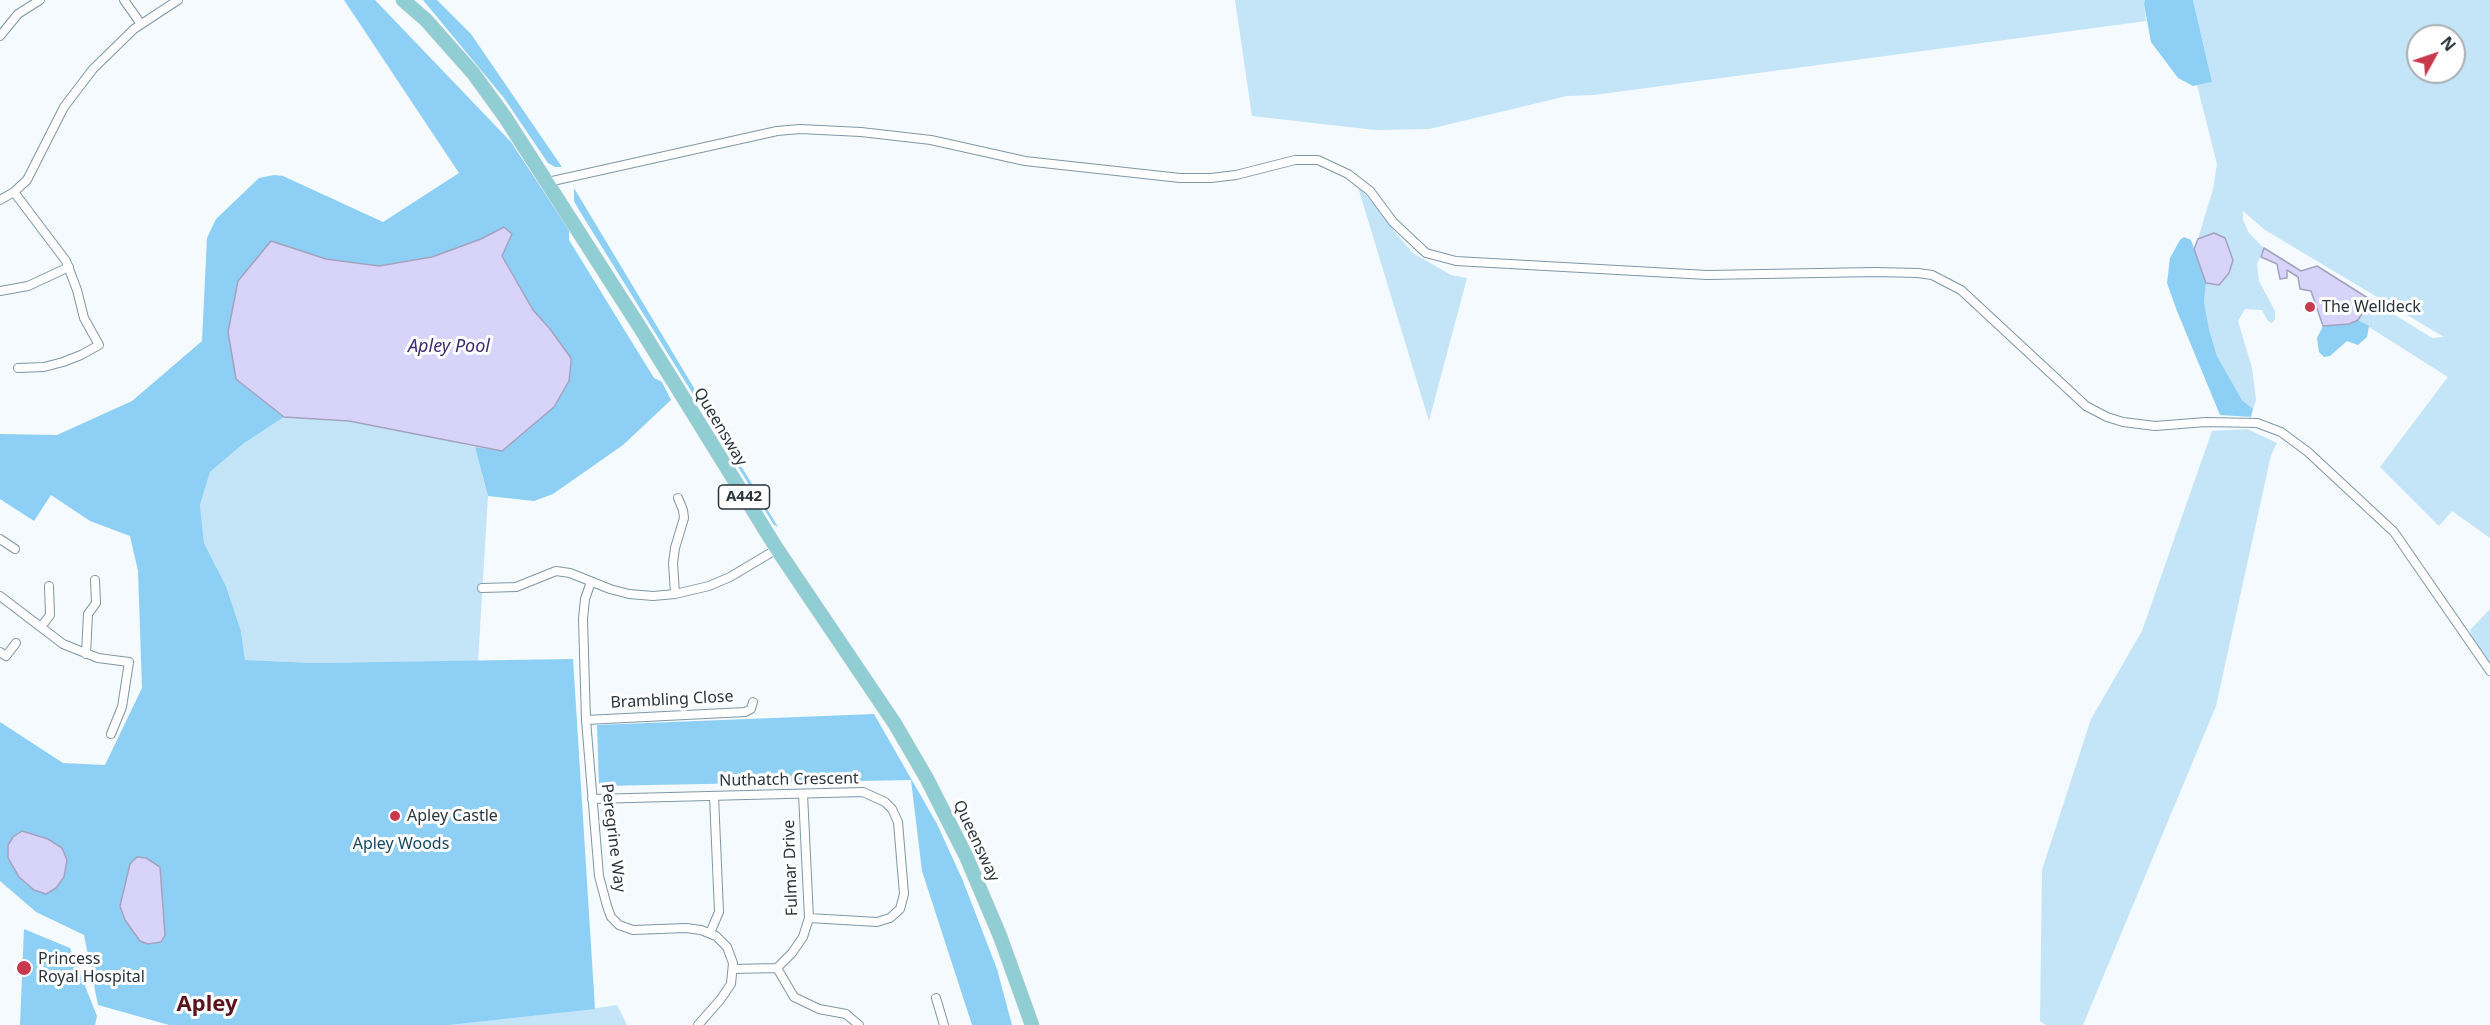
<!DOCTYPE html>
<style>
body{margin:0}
#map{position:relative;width:2490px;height:1025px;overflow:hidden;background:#f4fafd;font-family:"Noto Sans",sans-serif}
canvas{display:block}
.north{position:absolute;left:2406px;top:24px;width:60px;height:60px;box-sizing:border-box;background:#fff;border:2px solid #aaaeb0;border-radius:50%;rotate:50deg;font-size:16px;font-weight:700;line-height:24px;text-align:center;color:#2a343a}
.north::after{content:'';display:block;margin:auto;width:21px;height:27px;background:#c9394e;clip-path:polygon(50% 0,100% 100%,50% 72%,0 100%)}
</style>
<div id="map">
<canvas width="2490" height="1025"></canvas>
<div class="north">N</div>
</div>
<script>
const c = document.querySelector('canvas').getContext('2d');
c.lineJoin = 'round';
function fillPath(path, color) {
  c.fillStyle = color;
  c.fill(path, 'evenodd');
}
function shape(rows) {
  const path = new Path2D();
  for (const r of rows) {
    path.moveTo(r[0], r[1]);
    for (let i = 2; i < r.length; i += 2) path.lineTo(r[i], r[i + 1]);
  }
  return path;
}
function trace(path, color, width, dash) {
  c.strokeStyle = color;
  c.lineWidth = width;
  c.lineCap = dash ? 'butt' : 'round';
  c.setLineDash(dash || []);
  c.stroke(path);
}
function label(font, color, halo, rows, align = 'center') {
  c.font = font + ' "Noto Sans",sans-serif';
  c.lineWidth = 6;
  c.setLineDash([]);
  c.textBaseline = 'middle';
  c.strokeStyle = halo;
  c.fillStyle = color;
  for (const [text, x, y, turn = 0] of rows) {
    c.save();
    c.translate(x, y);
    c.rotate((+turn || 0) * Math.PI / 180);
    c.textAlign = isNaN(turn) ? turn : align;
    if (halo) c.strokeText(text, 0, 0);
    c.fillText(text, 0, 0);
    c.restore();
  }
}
fillPath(shape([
 [1235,0,2145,0,2144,4,2146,21,1594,95,1567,96,1429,129,1375,130,1252,116],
 [2193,0,2490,0,2490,538,2452,511,2439,526,2380,467,2448,377,2358,320,2371,300,2432,338,2444,337,2265,230,2243,211,2243,220,2249,233,2264,248,2257,264,2259,281,2275,311,2275,319,2272,323,2268,321,2262,310,2245,309,2238,321,2252,368,2256,400,2253,409,2242,400,2217,356,2209,329,2204,302,2206,283,2219,285,2214,233,2198,239,2213,189,2217,164,2197,85,2212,82],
 [2418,36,2454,36,2454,72,2418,72],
 [1358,187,1374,204,1397,235,1413,253,1451,275,1467,278,1429,421],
 [284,417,349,421,430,436,475,447,488,496,478,661,315,663,245,660,241,631,226,586,204,543,200,505,210,472,243,444],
 [2247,429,2277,443,2271,455,2216,706,2083,1025,2046,1025,2040,1021,2042,870,2091,719,2142,631,2212,431],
 [2490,609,2490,662,2472,638,2470,630],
 [617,1005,627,1025,451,1025,591,1009]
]), '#c4e4f7');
fillPath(shape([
 [344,0,375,0,511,142,569,230,569,240,654,378,662,382,671,400,623,445,553,494,534,501,488,496,475,447,502,451,550,329,533,310,502,256,504,227,481,239,432,257,378,266,326,259,271,241,236,379,284,417,243,444,210,472,200,505,204,543,226,586,241,631,245,660,315,663,573,659,595,1009,450,1025,169,1025,98,1005,84,935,36,912,0,881,0,722,63,763,105,765,142,688,138,571,130,536,90,521,51,495,34,521,0,499,0,434,57,435,132,401,202,341,207,238,216,219,259,178,274,175,283,176,383,222,459,173],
 [423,0,437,0,471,34,562,167,555,167,548,163,504,98],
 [2145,0,2193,0,2212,82,2193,86,2178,78,2151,42,2144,4],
 [574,188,706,408,778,527,774,525,579,210,574,201],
 [2184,237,2191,240,2206,283,2204,302,2209,329,2217,356,2242,400,2253,409,2251,417,2220,415,2177,311,2167,283,2170,258,2180,240],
 [2358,320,2369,326,2367,337,2358,345,2347,341,2330,356,2324,357,2319,352,2317,338,2323,326,2349,324],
 [874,714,937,824,963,881,997,969,1012,1025,972,1025,922,871,911,780,599,786,597,725],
 [24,929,70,948,97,1016,95,1025,20,1025]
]), '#8ed0f5');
const water = shape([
 [504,227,512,234,502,256,533,310,550,329,571,358,571,363,569,381,554,407,502,451,349,421,284,417,236,379,228,332,238,281,271,241,326,259,379,266,432,257,481,239,504,227],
 [2214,233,2225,238,2233,260,2229,273,2219,285,2206,283,2194,249,2198,239,2214,233],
 [2264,248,2301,271,2317,266,2371,300,2358,320,2349,324,2323,326,2311,291,2300,289,2298,277,2287,270,2287,278,2280,279,2277,264,2261,257,2264,248],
 [22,831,48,839,62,848,67,860,64,877,56,888,46,894,34,890,19,877,8,858,8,845,13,837,22,831],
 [137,857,146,858,160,867,165,935,161,942,148,944,140,941,125,920,120,906,130,864,137,857]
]);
fillPath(water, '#d8d3f8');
trace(water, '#a4a3bf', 1.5);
const street = shape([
 [124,0,141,24],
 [0,36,18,14,40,0],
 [548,182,777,131,800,129,861,132,931,140,1025,161,1180,178,1211,178,1236,175,1295,160,1318,160,1348,174,1370,191,1393,222,1426,253,1456,261,1707,275,1875,272,1918,273,1932,275,1961,290,2086,406,2107,417,2123,422,2155,426,2206,422,2257,423,2281,432,2308,452,2394,532,2490,671],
 [14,192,66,261,77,290,84,318,99,345,81,355,63,362,44,367,18,368],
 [0,200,14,192,27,180,64,107,93,69,134,29,178,0],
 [0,291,28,286,69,267],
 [0,539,15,549],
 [591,582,585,599,583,619,586,720,599,876,607,906,611,917,619,925,633,930,686,928,701,930,716,936,727,947,733,963,731,984,720,1000,698,1025],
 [482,588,516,587,556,571,570,573,610,589,629,594,653,596,675,594,709,586,730,577,777,549],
 [675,594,673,563,675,548,684,518,683,510,678,498],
 [0,596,63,644,98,658,129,662,122,707,111,734],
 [41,627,50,615,49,586],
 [0,652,6,656,16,643],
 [86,654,88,614,96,603,95,580],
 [586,720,745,712,751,709,753,702],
 [592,799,863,792,885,802,892,809,898,822,904,894,900,909,890,918,877,922,809,918],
 [710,933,719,912,714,796],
 [777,968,792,953,803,937,809,918,803,794],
 [734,969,777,968,794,997,819,1009,846,1014,859,1025],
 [936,998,944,1025]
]);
const primary = shape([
 [403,0,426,20,473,73,505,117,639,326,777,549,895,724,927,779,966,856,1000,936,1032,1025]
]);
trace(street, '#7f97a6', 10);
trace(primary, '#d4d6d8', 15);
trace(street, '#fff', 8);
trace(primary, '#90ced4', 14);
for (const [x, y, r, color] of [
 [2310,307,6,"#c9394e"],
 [395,816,6,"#c9394e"],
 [24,968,8,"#c9394e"]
]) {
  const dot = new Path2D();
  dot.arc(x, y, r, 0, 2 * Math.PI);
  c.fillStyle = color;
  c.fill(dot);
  trace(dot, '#fff', 2);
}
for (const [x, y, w] of [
 [744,497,51]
]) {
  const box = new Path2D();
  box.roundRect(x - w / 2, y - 12, w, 24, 4.5);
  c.fillStyle = '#fff';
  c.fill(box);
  trace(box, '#2a343a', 1.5);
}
label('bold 15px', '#2a343a', null, [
 ["A442",744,497]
]);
label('16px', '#2a343a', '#fff', [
 ["The Welldeck",2322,307],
 ["Apley Castle",407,816],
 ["Princess",38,959],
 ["Royal Hospital",38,977]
], 'left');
label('16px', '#2a343a', '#fff', [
 ["Queensway",720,427,59],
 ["Brambling Close",672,700,-3],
 ["Nuthatch Crescent",789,780,-1],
 ["Peregrine Way",613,838,83],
 ["Queensway",976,841,65],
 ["Fulmar Drive",791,868,-92]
]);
label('16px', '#144962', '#fff', [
 ["Apley Woods",401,844]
]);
label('italic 18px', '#3e2d72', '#fff', [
 ["Apley Pool",449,347]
]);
label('bold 22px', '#59141e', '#fff', [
 ["Apley",207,1005]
]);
</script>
